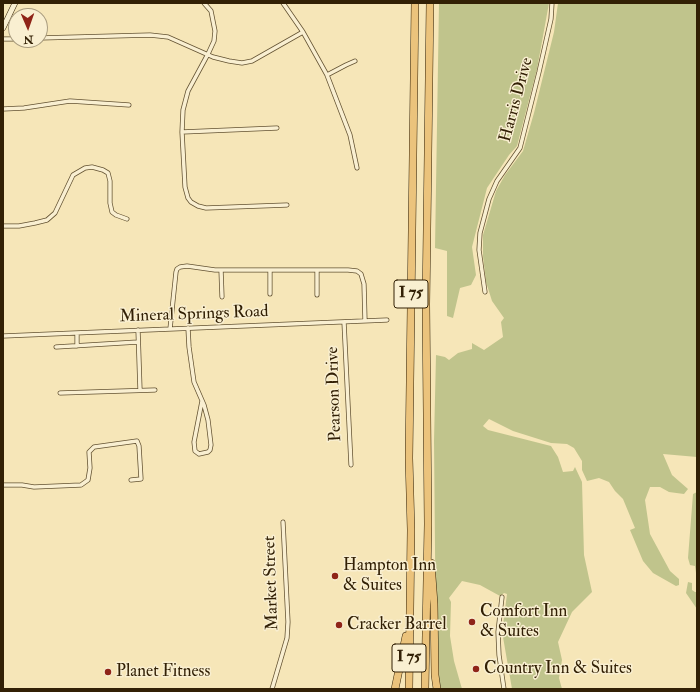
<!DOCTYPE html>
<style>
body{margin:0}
#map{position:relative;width:700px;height:692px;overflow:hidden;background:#f6e6b8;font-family:"IM FELL Double Pica",serif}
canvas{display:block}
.frame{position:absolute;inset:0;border:4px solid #322005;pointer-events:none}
.north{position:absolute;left:8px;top:8px;width:40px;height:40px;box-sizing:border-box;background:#f9efd1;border:1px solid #a99c7f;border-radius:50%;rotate:178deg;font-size:11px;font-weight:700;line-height:16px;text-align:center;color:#322005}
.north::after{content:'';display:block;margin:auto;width:14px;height:18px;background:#8f2418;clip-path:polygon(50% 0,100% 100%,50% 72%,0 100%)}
</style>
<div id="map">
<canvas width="700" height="692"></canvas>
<div class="frame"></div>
<div class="north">N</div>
</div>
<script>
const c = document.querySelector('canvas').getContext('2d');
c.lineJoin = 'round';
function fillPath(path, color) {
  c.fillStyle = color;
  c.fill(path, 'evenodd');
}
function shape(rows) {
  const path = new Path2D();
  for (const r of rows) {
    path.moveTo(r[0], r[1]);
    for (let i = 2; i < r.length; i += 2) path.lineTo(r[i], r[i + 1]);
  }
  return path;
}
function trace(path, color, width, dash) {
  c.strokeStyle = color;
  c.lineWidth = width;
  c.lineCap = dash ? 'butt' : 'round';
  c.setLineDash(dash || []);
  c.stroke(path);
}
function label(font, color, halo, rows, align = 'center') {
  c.font = font + ' "IM FELL Double Pica",serif';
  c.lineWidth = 3;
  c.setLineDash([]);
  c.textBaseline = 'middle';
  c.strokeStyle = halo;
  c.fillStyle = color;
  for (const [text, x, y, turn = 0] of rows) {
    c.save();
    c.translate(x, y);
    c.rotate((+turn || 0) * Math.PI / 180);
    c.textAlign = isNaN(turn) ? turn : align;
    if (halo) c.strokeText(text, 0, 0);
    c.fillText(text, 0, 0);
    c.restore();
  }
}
fillPath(shape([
 [439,3,549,3,537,69,517,146,509,155,487,188,472,247,476,275,471,285,460,288,453,318,447,316,447,251,435,248],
 [558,3,697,3,697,457,663,454,672,475,688,489,684,494,669,492,660,487,650,487,645,500,650,534,670,571,679,579,679,585,676,586,653,573,643,561,630,530,635,528,623,499,615,491,609,482,599,478,587,481,582,470,582,461,574,448,567,444,551,443,513,431,489,419,483,426,488,430,551,446,558,457,563,472,573,471,575,467,582,482,584,555,592,592,572,612,558,642,562,660,559,678,562,689,512,689,503,637,506,631,503,625,507,594,504,593,500,596,480,585,462,581,449,598,451,602,450,636,454,661,462,689,439,689,436,655,434,441,436,355,445,357,449,360,458,353,472,349,472,343,484,350,503,337,501,322,504,318,492,301,486,282,483,256,483,235,496,191,505,175,523,151,534,113,554,32],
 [697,492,697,573,696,573,695,566,690,565,688,558,693,494],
 [688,582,692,583,692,590,695,592,697,592,697,609,686,593]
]), '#c0c48c');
const street = shape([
 [204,3,211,11,215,31,214,41,208,54,188,91,183,110,182,132,185,187,188,198,191,202,198,206,206,208,287,205],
 [283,3,303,32,327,75,350,135,357,168],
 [40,38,150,35,168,37,213,57,229,61,242,63,252,61,303,32],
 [3,39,16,39],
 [327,75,346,65,355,61],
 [3,109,24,108,70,101,129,105],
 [182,132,277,128],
 [3,226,19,226,35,223,47,220,55,213,73,175,85,168,92,167,103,170,108,173,110,181,110,203,112,212,116,215,127,219],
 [221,270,222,297],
 [317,270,317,295],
 [485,292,479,250,480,233,489,199,497,181,520,148,539,72,551,19,552,3],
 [270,294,270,270],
 [344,322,351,465],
 [188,328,189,347,194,382,204,405,208,420,211,445,210,450,208,452,199,454,195,451,194,442,202,401],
 [170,329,176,272,177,269,180,267,187,266,215,270,348,270,357,271,361,274,364,284,365,321],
 [138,330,140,390],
 [3,336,387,320],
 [77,346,77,333],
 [56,347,138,342],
 [60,393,155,390],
 [3,485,22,485,34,487,81,485,88,480,90,468,89,452,94,447,137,441,139,446,141,479,131,480],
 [502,597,498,632,499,655,504,689],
 [272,689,287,638,288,622,283,522]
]);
const secondary = shape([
 [3,28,15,3]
]);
const highway = shape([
 [431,563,434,604,435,675,437,689],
 [395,689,406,636],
 [409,689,411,530,409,458,415,3],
 [425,689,428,524,426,304,430,3]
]);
trace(street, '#635232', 5);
trace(secondary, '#322005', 6);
trace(highway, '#322005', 8);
trace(street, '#f9efd1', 3.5);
trace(secondary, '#f9efd1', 5);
trace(highway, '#ebc37c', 7);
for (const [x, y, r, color] of [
 [335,576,4,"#8f2418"],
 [472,622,4,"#8f2418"],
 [339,625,4,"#8f2418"],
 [476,669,4,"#8f2418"],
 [108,672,4,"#8f2418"]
]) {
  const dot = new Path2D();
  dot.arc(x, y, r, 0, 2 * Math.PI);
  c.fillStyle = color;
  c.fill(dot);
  trace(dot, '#f9efd1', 1.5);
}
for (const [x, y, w] of [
 [411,294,34],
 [409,658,34]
]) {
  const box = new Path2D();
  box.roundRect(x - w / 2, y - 14, w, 28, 3);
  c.fillStyle = '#f9efd1';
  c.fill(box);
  trace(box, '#322005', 1);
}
label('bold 16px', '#322005', null, [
 ["I 75",411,294],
 ["I 75",409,658]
]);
label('17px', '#322005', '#f9efd1', [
 ["Harris Drive",517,100,-75],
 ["Mineral Springs Road",194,315,-2],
 ["Pearson Drive",335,394,-92],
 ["Market Street",272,583,-92]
]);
label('17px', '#322005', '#f9efd1', [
 ["Hampton Inn",343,566],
 ["& Suites",343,586],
 ["Comfort Inn",480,612],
 ["& Suites",480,632],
 ["Cracker Barrel",347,625],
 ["Country Inn & Suites",484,669],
 ["Planet Fitness",116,672]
], 'left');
</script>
